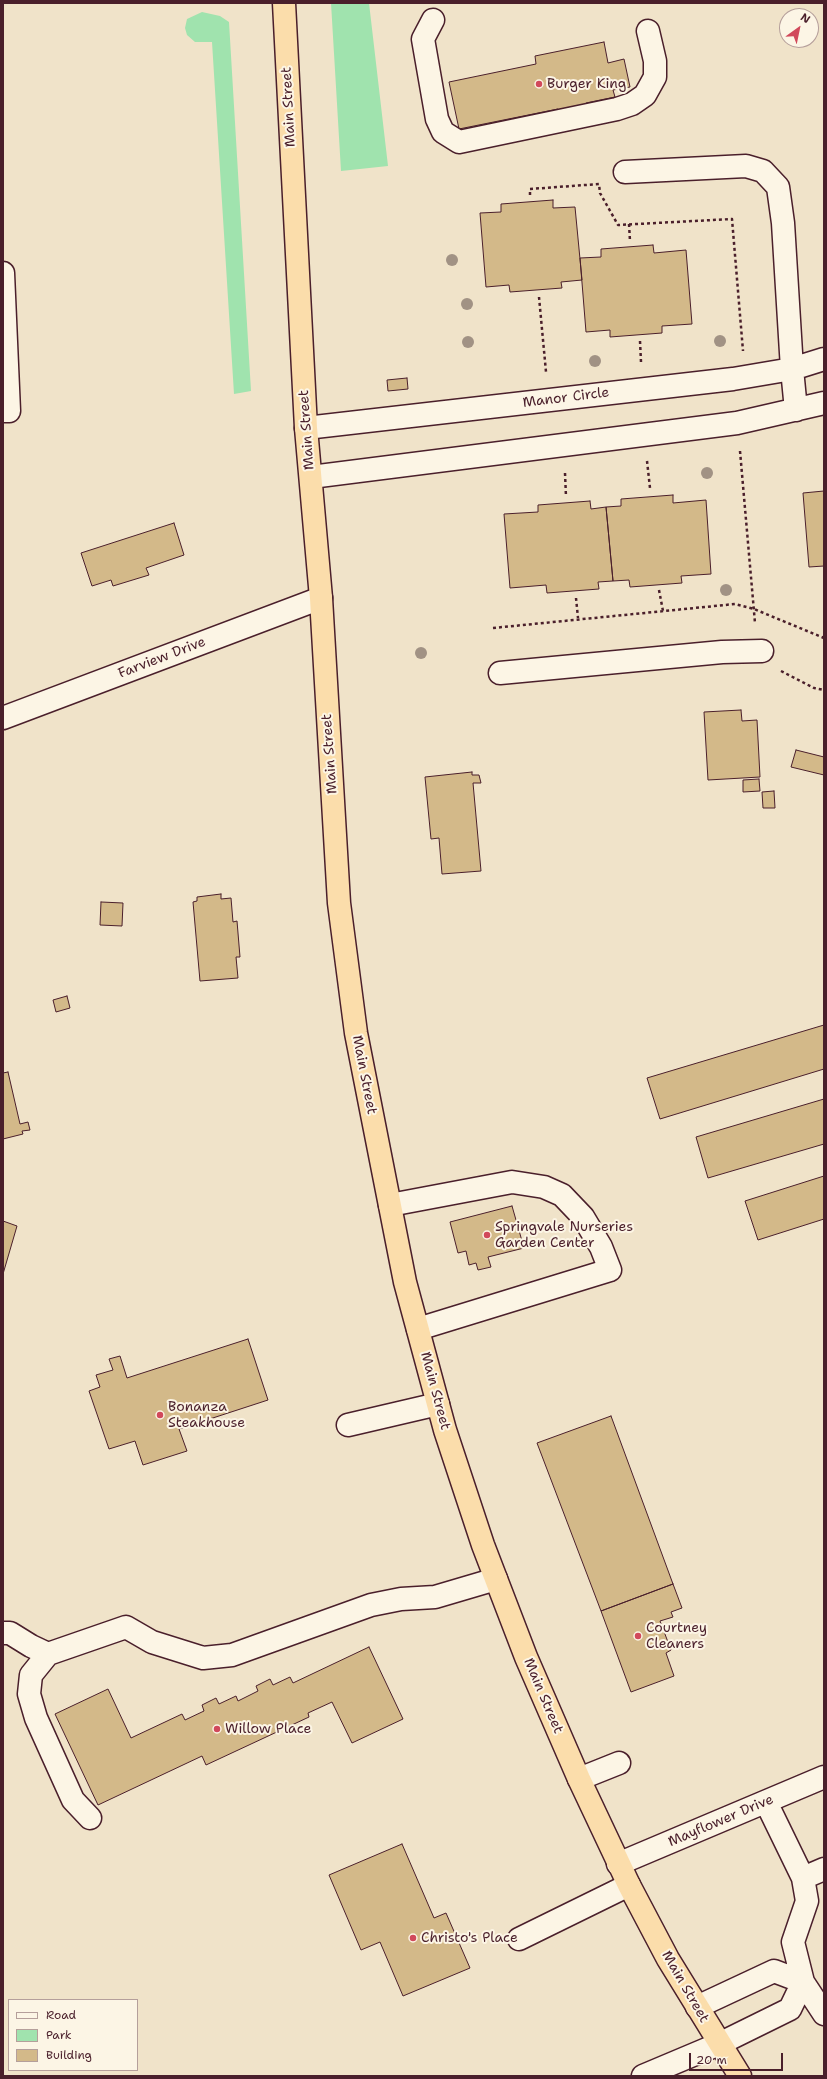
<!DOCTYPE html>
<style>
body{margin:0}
#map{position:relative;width:827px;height:2079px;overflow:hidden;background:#f0e3c9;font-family:"Shantell Sans",sans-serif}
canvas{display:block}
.frame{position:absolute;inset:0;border:4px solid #4a1f2b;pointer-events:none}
.legend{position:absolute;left:8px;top:1999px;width:130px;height:72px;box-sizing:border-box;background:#fcf5e5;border:1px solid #b59f9b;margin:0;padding:5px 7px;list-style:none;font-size:12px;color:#4a1f2b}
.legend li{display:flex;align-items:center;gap:8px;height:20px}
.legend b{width:20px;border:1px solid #b59f9b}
.north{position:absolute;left:779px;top:8px;width:40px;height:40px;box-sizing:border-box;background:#fcf5e5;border:1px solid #b59f9b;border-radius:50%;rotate:33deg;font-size:11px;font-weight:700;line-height:16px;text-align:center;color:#4a1f2b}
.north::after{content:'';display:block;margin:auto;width:14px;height:18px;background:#d1495b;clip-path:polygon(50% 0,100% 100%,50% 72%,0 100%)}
.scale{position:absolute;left:689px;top:2053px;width:94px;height:18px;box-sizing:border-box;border:2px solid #4a1f2b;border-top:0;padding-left:5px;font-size:12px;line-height:14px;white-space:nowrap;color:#4a1f2b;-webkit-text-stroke:3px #fcf5e5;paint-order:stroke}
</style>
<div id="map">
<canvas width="827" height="2079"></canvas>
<div class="frame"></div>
<ul class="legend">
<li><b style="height:5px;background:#fcf5e5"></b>Road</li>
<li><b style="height:11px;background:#a0e3ae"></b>Park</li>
<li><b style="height:11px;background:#d3b989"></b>Building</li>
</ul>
<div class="north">N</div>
<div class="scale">20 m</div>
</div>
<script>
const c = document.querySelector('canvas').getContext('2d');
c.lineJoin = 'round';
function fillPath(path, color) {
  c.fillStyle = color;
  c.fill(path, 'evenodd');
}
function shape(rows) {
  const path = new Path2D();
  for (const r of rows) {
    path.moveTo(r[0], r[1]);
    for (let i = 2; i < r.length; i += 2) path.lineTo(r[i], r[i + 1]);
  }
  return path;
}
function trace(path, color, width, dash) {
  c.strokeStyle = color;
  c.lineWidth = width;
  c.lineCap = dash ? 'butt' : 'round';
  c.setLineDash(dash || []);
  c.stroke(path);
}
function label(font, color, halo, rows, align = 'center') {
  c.font = font + ' "Shantell Sans",sans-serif';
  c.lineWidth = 4;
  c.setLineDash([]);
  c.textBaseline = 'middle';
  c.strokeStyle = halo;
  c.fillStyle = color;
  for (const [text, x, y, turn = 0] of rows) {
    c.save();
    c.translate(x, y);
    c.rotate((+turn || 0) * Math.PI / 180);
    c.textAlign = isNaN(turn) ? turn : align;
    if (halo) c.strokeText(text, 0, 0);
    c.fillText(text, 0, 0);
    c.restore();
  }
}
fillPath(shape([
 [331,3,369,3,388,166,341,171],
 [202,12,220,16,229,22,251,391,234,394,212,42,195,42,187,35,185,28,187,19]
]), '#a0e3ae');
const building = shape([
 [604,42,608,63,624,59,630,87,613,90,615,97,586,103,587,110,559,115,558,109,459,129,449,82,536,64,535,56,604,42],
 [553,200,553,208,575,207,582,280,561,282,562,288,510,292,509,285,486,287,480,213,501,212,501,204,553,200],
 [653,245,654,253,686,250,692,324,662,326,662,333,610,337,610,330,586,332,580,258,601,257,601,249,653,245],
 [407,378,408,389,388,391,387,380,407,378],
 [824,491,824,566,809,567,803,493,824,491],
 [673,495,673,503,706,500,711,574,681,576,682,583,630,587,629,580,613,581,606,507,621,506,621,499,673,495],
 [590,501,591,509,606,507,613,581,598,582,599,589,547,593,546,585,510,588,504,514,538,512,538,505,590,501],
 [174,523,184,555,146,568,149,575,113,586,111,580,92,586,81,553,174,523],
 [741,710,742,721,757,720,760,777,708,780,704,712,741,710],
 [796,750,824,757,824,775,791,767,796,750],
 [472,772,472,775,479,775,481,783,473,783,481,871,442,874,439,838,431,839,425,777,472,772],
 [759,779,760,791,743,792,743,780,759,779],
 [774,791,775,808,763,808,762,792,774,791],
 [221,894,221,899,231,898,233,922,237,921,240,957,236,957,238,978,200,981,193,902,197,901,197,897,221,894],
 [101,902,123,903,122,926,100,925,101,902],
 [67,996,70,1008,56,1012,53,1000,67,996],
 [824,1025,824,1069,660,1119,647,1078,824,1025],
 [8,1072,20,1124,28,1122,30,1130,22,1131,23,1134,3,1139,3,1073,8,1072],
 [824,1099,824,1144,708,1178,696,1137,824,1099],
 [824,1176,824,1219,758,1240,745,1201,824,1176],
 [512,1206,524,1248,488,1257,491,1267,478,1270,476,1263,469,1265,466,1251,458,1253,450,1222,512,1206],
 [3,1221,17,1226,3,1274,3,1221],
 [248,1339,268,1400,179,1429,187,1451,143,1465,135,1441,109,1449,89,1391,100,1387,96,1375,113,1370,109,1359,120,1356,127,1378,248,1339],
 [611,1416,673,1584,601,1611,537,1443,611,1416],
 [673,1584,682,1608,671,1612,673,1617,660,1621,671,1650,666,1653,674,1676,631,1692,601,1611,673,1584],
 [369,1647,403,1719,352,1743,332,1702,308,1713,309,1717,206,1765,202,1756,98,1805,55,1714,108,1689,131,1738,182,1714,185,1720,204,1711,202,1705,216,1698,219,1704,236,1696,238,1701,258,1691,256,1686,270,1679,273,1685,290,1677,293,1683,369,1647],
 [402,1844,434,1918,446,1913,470,1968,403,1996,380,1942,361,1950,329,1875,402,1844]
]);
fillPath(building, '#d3b989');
trace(building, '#4a1f2b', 1);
const minor = shape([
 [433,20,423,39,437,119,443,132,459,142,617,109,632,104,645,95,655,77,655,61,648,31],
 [625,172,746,166,763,171,778,187,783,223,792,369,796,410],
 [3,273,9,411,3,411],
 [306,428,733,379,792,369,824,359],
 [311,477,737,423,824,403],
 [500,673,722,652,762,651],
 [3,718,321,598],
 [390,1205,512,1182,544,1187,562,1195,583,1217,601,1247,610,1270,418,1329],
 [348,1425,438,1404],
 [3,1633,10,1633,31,1646,48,1654],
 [579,1779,619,1763],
 [766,1802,803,1878,807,1901,793,1942,803,1982,824,2014],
 [90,1818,73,1800,36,1718,29,1694,31,1675,48,1654,126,1627,152,1642,203,1658,232,1655,371,1605,401,1599,435,1597,496,1579],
 [618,1864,824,1777],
 [803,1878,824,1869],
 [519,1939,629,1885],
 [643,2076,719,2044,790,2009,803,1982,774,1971,697,2007]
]);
const highway = shape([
 [284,3,306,428,321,598,339,903,356,1033,405,1282,445,1430,483,1545,526,1657,579,1779,629,1885,668,1959,740,2076]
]);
trace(minor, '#4a1f2b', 25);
trace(highway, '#4a1f2b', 25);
trace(shape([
 [530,195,530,189,599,184,600,193,618,225,732,219,743,351],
 [629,224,630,241],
 [539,297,546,372],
 [640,341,641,362],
 [740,451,755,623],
 [647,461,650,488],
 [565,473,566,497],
 [659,590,663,611],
 [576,598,578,618],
 [493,628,735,604,754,609,824,638],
 [781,671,814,688,824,690]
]), '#4a1f2b', 2.5, [3, 3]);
trace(minor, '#fcf5e5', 22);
trace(highway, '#fbddab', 22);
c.fillStyle = '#a19284';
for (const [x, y] of [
 [452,260],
 [467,304],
 [720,341],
 [468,342],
 [595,361],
 [707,473],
 [726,590],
 [421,653]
]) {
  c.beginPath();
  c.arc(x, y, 6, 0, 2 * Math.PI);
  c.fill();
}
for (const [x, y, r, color] of [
 [539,84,4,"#d1495b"],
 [487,1235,4,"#d1495b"],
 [160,1415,4,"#d1495b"],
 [638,1636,4,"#d1495b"],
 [217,1729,4,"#d1495b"],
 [413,1938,4,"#d1495b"]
]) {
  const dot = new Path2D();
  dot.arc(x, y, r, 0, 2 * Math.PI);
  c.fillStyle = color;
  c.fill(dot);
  trace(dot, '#fcf5e5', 1.5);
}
label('14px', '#4a1f2b', '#fcf5e5', [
 ["Burger King",547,84],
 ["Springvale Nurseries",495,1227],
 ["Garden Center",495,1243],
 ["Bonanza",168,1407],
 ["Steakhouse",168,1423],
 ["Courtney",646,1628],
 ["Cleaners",646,1644],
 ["Willow Place",225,1729],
 ["Christo's Place",421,1938]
], 'left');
label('14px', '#4a1f2b', '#fcf5e5', [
 ["Main Street",289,107,-93],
 ["Manor Circle",566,398,-7],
 ["Main Street",307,430,-94],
 ["Farview Drive",162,658,-21],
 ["Main Street",330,754,-94],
 ["Main Street",364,1075,79],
 ["Main Street",435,1391,75],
 ["Main Street",543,1696,67],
 ["Mayflower Drive",721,1821,-23],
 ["Main Street",685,1987,60]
]);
</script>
